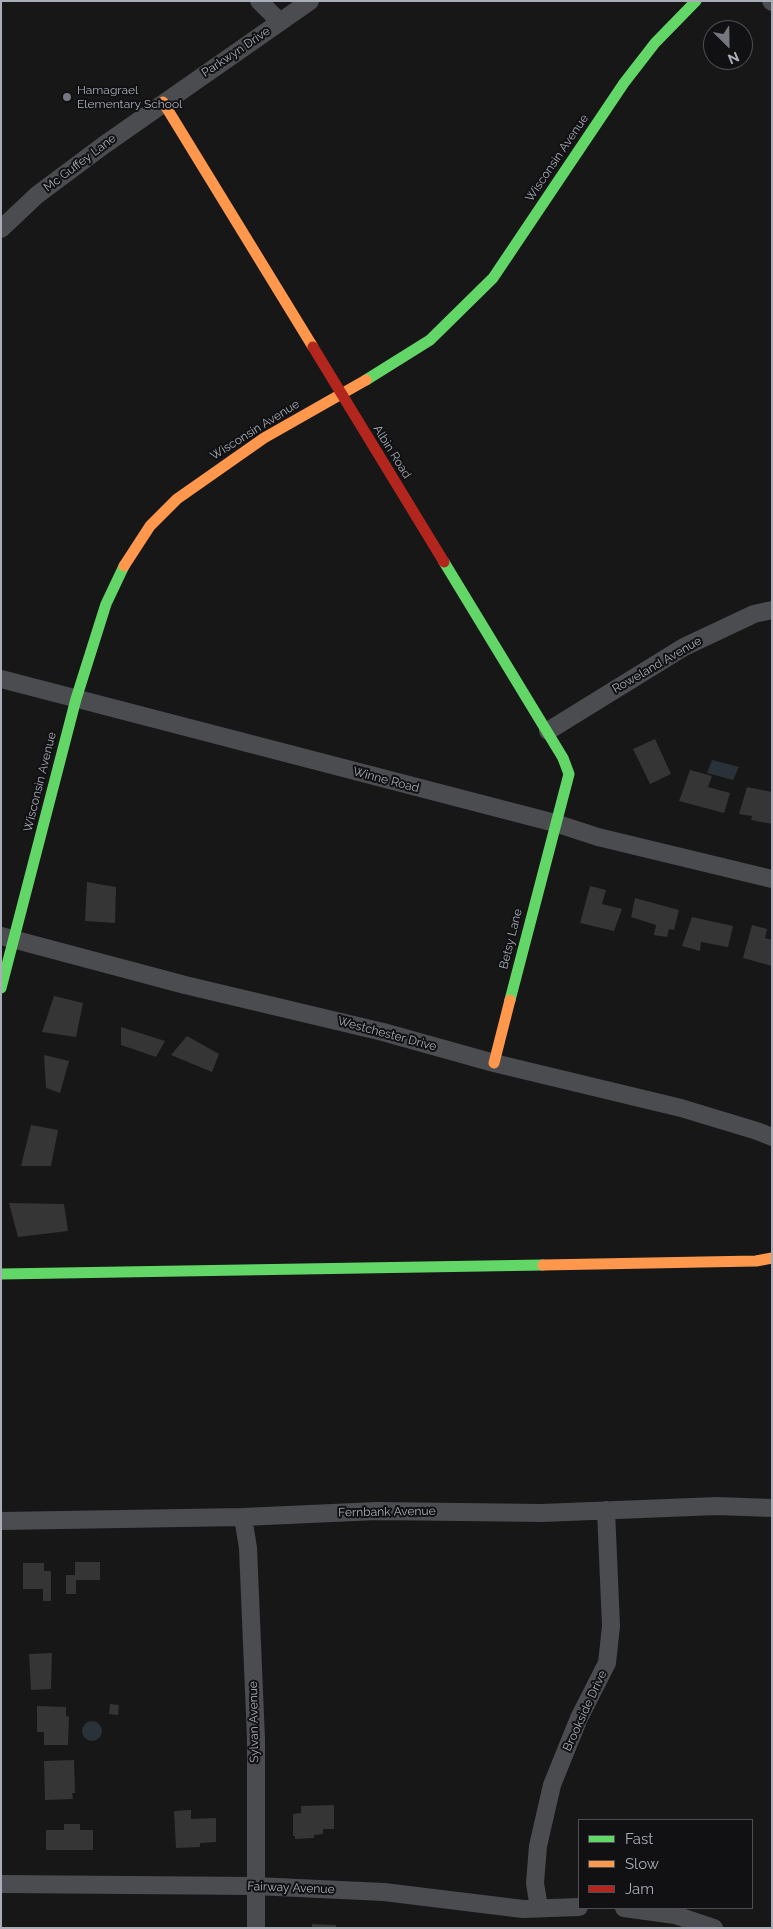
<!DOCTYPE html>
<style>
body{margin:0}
#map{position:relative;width:773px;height:1929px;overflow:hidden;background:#171717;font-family:Raleway,sans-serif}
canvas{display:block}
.frame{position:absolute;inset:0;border:2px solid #a8adb8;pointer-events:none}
.legend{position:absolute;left:578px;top:1819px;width:175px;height:90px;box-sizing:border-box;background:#111113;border:1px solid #4d4f55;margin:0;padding:6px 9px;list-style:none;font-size:15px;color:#a8adb8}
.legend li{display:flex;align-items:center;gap:10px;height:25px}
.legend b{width:25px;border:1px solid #4d4f55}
.north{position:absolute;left:703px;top:20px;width:50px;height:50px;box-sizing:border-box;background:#111113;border:1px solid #4d4f55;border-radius:50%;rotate:157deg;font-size:14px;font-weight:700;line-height:20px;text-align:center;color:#a8adb8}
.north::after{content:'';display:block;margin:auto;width:18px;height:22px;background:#757880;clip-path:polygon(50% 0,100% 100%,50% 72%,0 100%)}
</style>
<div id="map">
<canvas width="773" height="1929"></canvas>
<div class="frame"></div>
<ul class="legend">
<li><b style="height:6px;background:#63d668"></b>Fast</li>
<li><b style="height:6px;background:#ff974d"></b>Slow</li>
<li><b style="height:6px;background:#b3261e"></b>Jam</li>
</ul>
<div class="north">N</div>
</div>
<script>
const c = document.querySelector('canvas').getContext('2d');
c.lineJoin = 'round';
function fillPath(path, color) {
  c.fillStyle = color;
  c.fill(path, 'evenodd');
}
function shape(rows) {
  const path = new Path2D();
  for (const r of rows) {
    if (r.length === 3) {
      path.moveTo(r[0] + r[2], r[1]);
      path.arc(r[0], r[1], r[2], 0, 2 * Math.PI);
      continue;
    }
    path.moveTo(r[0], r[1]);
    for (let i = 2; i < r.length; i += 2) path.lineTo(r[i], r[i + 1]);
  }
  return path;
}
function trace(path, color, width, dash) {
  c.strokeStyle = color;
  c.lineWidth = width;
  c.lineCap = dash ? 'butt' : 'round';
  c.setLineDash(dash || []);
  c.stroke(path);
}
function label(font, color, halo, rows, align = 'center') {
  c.font = font + ' Raleway,sans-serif';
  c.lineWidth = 4;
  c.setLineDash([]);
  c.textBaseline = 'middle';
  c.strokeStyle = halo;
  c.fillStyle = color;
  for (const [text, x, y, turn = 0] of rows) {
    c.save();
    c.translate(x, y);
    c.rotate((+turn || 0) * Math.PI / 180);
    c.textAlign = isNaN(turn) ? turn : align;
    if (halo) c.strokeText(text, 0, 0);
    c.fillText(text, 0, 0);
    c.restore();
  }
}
fillPath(shape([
 [712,760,739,767,733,780,707,773],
 [92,1731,10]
]), '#2a3239');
fillPath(shape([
 [655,739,671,774,650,784,633,749],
 [690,770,712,776,708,787,730,793,724,813,679,801],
 [747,787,772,792,772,824,751,820,752,816,739,814],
 [87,882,116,887,115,923,85,921],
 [590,886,606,890,602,904,622,909,614,931,580,923],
 [635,898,679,910,674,930,669,929,667,937,654,935,656,925,631,917],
 [692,917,733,926,728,947,701,942,700,951,682,946],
 [752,925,767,929,765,938,772,940,772,966,743,958],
 [54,996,83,1003,76,1037,42,1032],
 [121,1027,165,1041,156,1057,121,1045],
 [187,1036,219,1054,212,1072,171,1055],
 [44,1055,69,1061,60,1093,46,1088],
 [31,1125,58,1130,51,1166,21,1166],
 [9,1203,64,1204,68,1231,18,1237],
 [75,1562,100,1562,100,1580,76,1580,76,1594,66,1594,66,1575,75,1575],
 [23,1563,44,1563,44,1571,51,1571,51,1601,43,1601,43,1589,23,1589],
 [52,1653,51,1689,31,1690,29,1654],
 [110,1704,119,1705,118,1715,109,1714],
 [37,1706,66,1707,66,1716,69,1717,68,1745,44,1745,44,1732,37,1732],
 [74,1760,75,1793,72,1793,73,1799,45,1800,44,1761],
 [334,1805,334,1829,323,1829,323,1834,314,1835,314,1838,295,1839,295,1836,293,1836,293,1814,301,1813,301,1806],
 [191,1810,191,1819,216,1818,216,1842,200,1843,200,1847,176,1848,174,1811],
 [64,1824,80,1824,80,1830,93,1830,93,1850,46,1850,46,1830,64,1830],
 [312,1924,336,1925,336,1928,312,1928]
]), '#353536');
trace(shape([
 [259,1,280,22],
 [771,1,772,2],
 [1,229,37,195,104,145,310,1],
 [1,679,555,823,598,837,772,879],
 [548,731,684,647,754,614,772,610],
 [1,936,185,985,383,1032,494,1063,681,1108,757,1131,772,1137],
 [243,1517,248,1548,256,1739,256,1928],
 [1,1521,243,1517,377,1511,542,1513,717,1506,772,1508],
 [1,1884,255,1886,384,1892,523,1909,579,1907],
 [539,1908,535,1883,538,1846,552,1785,579,1718,607,1663,611,1626,606,1510],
 [624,1908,675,1915,714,1928]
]), '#4b4c50', 18);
trace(shape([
 [366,380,430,340,493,278,624,83,655,43,696,1],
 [444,562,563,758,569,774,510,1000],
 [1,988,76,699,106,604,124,566],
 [1,1274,543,1265]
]), '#63d668', 11);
trace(shape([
 [163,102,313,347],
 [124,566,150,526,177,499,264,438,366,380],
 [494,1063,510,1000],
 [543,1265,756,1261,772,1258]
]), '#ff974d', 11);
trace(shape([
 [313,347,444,562]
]), '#b3261e', 11);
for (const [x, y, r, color] of [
 [67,97,5,"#757880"]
]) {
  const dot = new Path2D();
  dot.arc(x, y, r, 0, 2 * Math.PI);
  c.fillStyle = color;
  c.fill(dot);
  trace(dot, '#111113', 2);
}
label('12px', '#a8adb8', '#111113', [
 ["Parkwyn Drive",236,52,-34],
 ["Wisconsin Avenue",557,158,-56],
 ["Mc Guffey Lane",80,163,-37],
 ["Wisconsin Avenue",255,430,-32],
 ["Albin Road",392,452,58],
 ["Roweland Avenue",657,665,-30],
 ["Winne Road",386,780,15],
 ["Wisconsin Avenue",40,782,-76],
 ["Betsy Lane",511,939,-76],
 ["Westchester Drive",387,1034,15],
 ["Fernbank Avenue",387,1512,-1],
 ["Brookside Drive",585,1711,-65],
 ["Sylvan Avenue",254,1722,-91],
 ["Fairway Avenue",291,1888,2]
]);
label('12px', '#a8adb8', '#111113', [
 ["Hamagrael",77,90],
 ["Elementary School",77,104]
], 'left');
</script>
